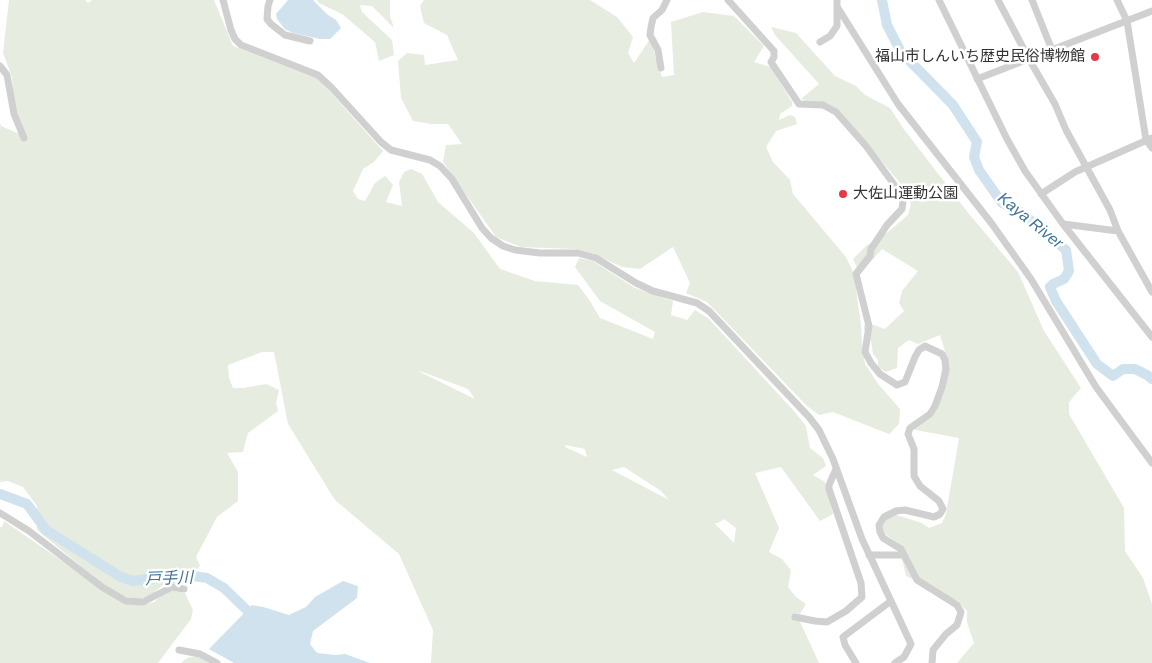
<!DOCTYPE html>
<meta charset="utf-8">
<style>
body{margin:0}
canvas{display:block;background:#fff}
</style>
<canvas width="1152" height="663"></canvas>
<script>
const c = document.querySelector('canvas').getContext('2d');
c.lineJoin = 'round';
function fillPath(path, color) {
  c.fillStyle = color;
  c.fill(path, 'evenodd');
}
function shape(rows) {
  const path = new Path2D();
  for (const r of rows) {
    path.moveTo(r[0], r[1]);
    for (let i = 2; i < r.length; i += 2) path.lineTo(r[i], r[i + 1]);
  }
  return path;
}
function trace(path, color, width, dash) {
  c.strokeStyle = color;
  c.lineWidth = width;
  c.lineCap = dash ? 'butt' : 'round';
  c.setLineDash(dash || []);
  c.stroke(path);
}
function label(font, color, halo, rows, align = 'center') {
  c.font = font + ' Helvetica,"Noto Sans JP",sans-serif';
  c.lineWidth = 5;
  c.setLineDash([]);
  c.textBaseline = 'middle';
  c.strokeStyle = halo;
  c.fillStyle = color;
  for (const [text, x, y, turn = 0] of rows) {
    c.save();
    c.translate(x, y);
    c.rotate((+turn || 0) * Math.PI / 180);
    c.textAlign = isNaN(turn) ? turn : align;
    if (halo) c.strokeText(text, 0, 0);
    c.fillText(text, 0, 0);
    c.restore();
  }
}
fillPath(shape([
 [9,0,85,0,88,3,92,0,214,0,233,46,317,78,325,86,383,151,374,162,363,169,353,191,358,199,365,201,375,183,385,176,393,185,386,202,402,206,399,182,404,172,411,169,422,174,438,202,474,233,500,269,535,281,578,285,590,301,600,318,653,339,655,332,600,301,575,267,579,258,593,261,635,288,673,301,671,315,687,320,695,310,709,319,793,410,806,426,810,448,823,458,826,466,813,475,825,482,833,514,820,521,781,467,755,473,779,528,769,552,782,559,791,570,788,587,796,597,806,604,800,614,796,613,819,663,431,663,433,630,399,554,335,500,288,424,274,352,262,352,228,365,229,378,233,388,243,388,266,384,279,390,276,403,278,411,248,433,243,452,227,453,238,472,238,501,217,517,196,557,200,566,183,584,164,584,150,596,135,600,122,596,106,587,37,530,37,506,23,487,8,481,0,482,0,123,1,126,22,135,14,107,12,77,3,53],
 [420,371,468,389,475,399,420,372],
 [566,445,585,449,587,457,565,447],
 [624,467,661,491,669,500,612,470],
 [724,519,736,528,734,543,714,523,718,523],
 [317,0,390,0,390,16,394,28,372,6,360,5,362,12,392,40,394,55,379,61,375,42,342,14,319,3],
 [424,0,590,0,617,17,633,37,628,53,634,63,650,39,662,77,674,75,671,22,703,12,734,16,764,46,754,62,771,67,792,102,792,106,780,114,779,120,790,115,795,117,797,124,776,131,766,147,773,162,790,180,793,194,846,257,854,274,861,325,862,347,865,364,879,385,900,409,899,424,889,434,833,412,819,415,807,406,707,302,686,293,690,283,673,247,640,269,622,267,592,253,575,249,521,247,496,237,443,162,446,145,462,144,448,124,432,124,413,121,401,98,398,61,407,53,424,55,425,65,458,60,447,35,424,23,420,6],
 [771,27,796,33,835,76,856,86,865,95,890,108,903,128,969,214,1018,272,1044,331,1081,388,1069,402,1069,414,1124,508,1125,551,1143,578,1152,604,1152,663,957,663,974,643,967,622,967,611,958,601,906,576,903,563,898,551,898,543,882,532,878,522,893,514,922,523,929,528,942,523,946,514,959,438,905,428,926,416,936,402,945,351,940,335,918,344,909,340,898,348,897,368,886,372,878,367,878,360,873,354,871,341,864,329,864,325,874,325,885,329,904,311,899,303,902,291,918,271,882,249,860,274,853,259,866,246,888,232,908,215,911,204,900,183,839,110,826,103,810,102,801,99,819,84,775,35],
 [4,521,120,601,141,605,154,602,164,593,172,590,185,593,193,610,191,619,158,663,0,663,0,527,2,527],
 [197,656,211,663,181,663,187,658]
]), '#e6ecdf');
fillPath(shape([
 [288,0,313,0,328,15,336,20,341,28,330,39,320,39,293,33,285,29,277,19,276,14],
 [343,581,358,586,357,598,313,631,310,644,317,653,336,655,345,654,370,663,234,663,209,649,252,605,263,607,289,615,306,607,315,597]
]), '#cfe2ee');
trace(shape([
 [882,0,887,25,901,52,953,105,977,142,974,157,979,170,1002,203,1017,209,1066,250,1069,271,1064,279,1053,284,1050,287,1056,301,1097,364,1113,376,1123,369,1135,369,1147,375,1152,379],
 [0,494,27,504,46,530,121,577,133,581,177,575,193,576,207,578,224,588,256,619]
]), '#cfe2ee', 10);
trace(shape([
 [223,0,231,30,235,39,241,45,318,75,332,88,381,142,391,150,430,160,440,166,452,179,482,228,491,238,503,246,515,250,540,253,578,253,596,258,636,283,653,291,697,303,709,311,809,417,819,430,833,459,862,539,891,601],
 [270,0,268,6,267,19,271,24,285,35,310,41],
 [728,0,774,51,774,57,771,62,799,104,823,105,836,112,866,146,893,183,903,201,902,209,887,225,871,249,870,256,856,274,869,326,865,352,871,363,880,374,897,385,905,382,915,357,919,350,925,346,942,354,945,360,946,370,942,387,935,406,930,414,910,428,908,434,914,449,914,476,920,486,939,501,943,509,940,514,934,517,905,510,896,511,884,517,879,525,880,532,883,538,901,549,917,580,957,605,961,612,957,625,946,634,933,650,932,663],
 [939,0,1007,139,1025,171,1063,224,1152,337],
 [998,0,1029,59,1055,104,1066,130,1110,210,1118,231,1152,292],
 [1032,0,1052,50],
 [1117,0,1127,21,1146,140,1152,148],
 [838,8,898,104,992,224,1031,279,1096,387,1152,463],
 [820,42,830,36,837,26,837,0],
 [0,66,7,75,14,114,24,138],
 [661,68,658,50,650,35,651,27,653,18,662,10,667,0],
 [977,79,1152,11],
 [1041,194,1075,172,1152,138],
 [1063,224,1118,231],
 [0,513,29,531,102,587,126,601,143,602,172,587,184,589],
 [869,555,904,555],
 [795,617,815,621,827,622,846,611,862,597,861,583,829,489,829,485,836,469],
 [179,650,200,654,217,663],
 [856,663,845,645,843,637,891,601,911,644,904,657,895,663]
]), '#d0d0d0', 7);
for (const [x, y, r, color] of [
 [1095,57,5,"#e63946"],
 [843,194,5,"#e63946"]
]) {
  const dot = new Path2D();
  dot.arc(x, y, r, 0, 2 * Math.PI);
  c.fillStyle = color;
  c.fill(dot);
  trace(dot, '#fff', 2);
}
label('15px', '#333', '#fff', [
 ["福山市しんいち歴史民俗博物館",1085,57],
 ["大佐山運動公園",853,194,"left"]
], 'right');
label('italic 16px', '#3f7597', '#fff', [
 ["Kaya River",1030,221,39],
 ["戸手川",169,579,-2]
]);
</script>
